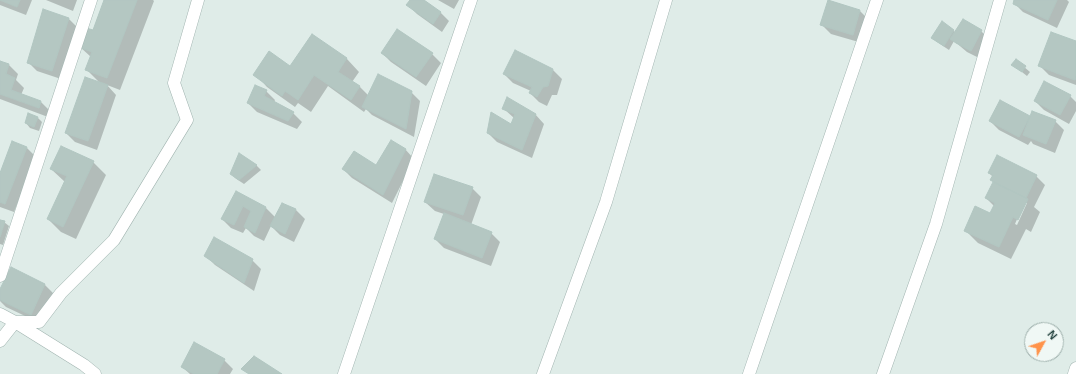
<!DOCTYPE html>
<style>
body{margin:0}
#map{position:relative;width:1076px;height:374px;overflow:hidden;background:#dfece8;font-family:Arial,sans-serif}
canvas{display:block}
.north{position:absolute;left:1024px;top:322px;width:40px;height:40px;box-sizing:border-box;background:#f0f8f5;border:1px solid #9caeaa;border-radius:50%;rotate:50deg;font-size:11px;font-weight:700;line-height:16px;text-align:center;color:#1e3e3a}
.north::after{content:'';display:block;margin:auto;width:14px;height:18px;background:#ff934a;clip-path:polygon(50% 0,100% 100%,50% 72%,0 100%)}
</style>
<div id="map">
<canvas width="1076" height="374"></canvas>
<div class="north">N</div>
</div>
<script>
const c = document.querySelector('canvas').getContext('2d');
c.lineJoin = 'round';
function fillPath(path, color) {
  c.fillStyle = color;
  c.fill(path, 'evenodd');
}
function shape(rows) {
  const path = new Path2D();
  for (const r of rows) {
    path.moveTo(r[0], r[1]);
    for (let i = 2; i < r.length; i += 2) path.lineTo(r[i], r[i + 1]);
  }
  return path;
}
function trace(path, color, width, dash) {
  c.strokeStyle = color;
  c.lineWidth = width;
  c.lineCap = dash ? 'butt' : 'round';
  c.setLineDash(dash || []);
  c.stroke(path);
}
fillPath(shape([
 [0,0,32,0,26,15,0,5],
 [46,0,77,0,73,11],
 [105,0,153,0,154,1,120,90,107,85,116,95,97,150,75,142,66,133,100,83,86,69,91,57,80,47,93,31],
 [411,0,423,0,440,12,449,21,442,32,417,14,408,5],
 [438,0,459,0,454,9],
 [1016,0,1067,0,1069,2,1057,28,1023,12,1014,3],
 [860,11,869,20,862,43,831,34,822,25],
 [68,18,77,27,61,79,37,71,28,62],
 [942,23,955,32,981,31,990,40,981,59,967,52,954,41,949,50,937,42,932,37],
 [312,36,347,59,359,72,352,82,360,87,369,96,411,92,420,101,414,137,372,115,366,109,364,112,328,86,311,112,298,103,295,107,267,87,255,74,291,67],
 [1076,42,1076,85,1049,75,1040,66],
 [515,51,553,70,562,79,557,95,552,95,547,106,539,102,530,93,531,91,513,83,504,74],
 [382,53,432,54,441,63,426,86,391,62],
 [1016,60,1030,72,1027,76,1013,65],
 [0,62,9,65,18,74,16,80,24,88,21,95,41,102,50,111,48,117,0,99],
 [266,91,275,100,274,102,293,113,302,122,297,129,257,112,248,103],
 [1070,96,1076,102,1076,111,1069,124,1044,110,1035,101],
 [1000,102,1031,117,1055,121,1064,130,1055,153,1033,144,1031,141,1028,145,999,130,990,121],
 [504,109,535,114,544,124,532,158,497,142,488,133,512,126,514,118],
 [29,114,38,118,42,122,39,131,30,128,26,123],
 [13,142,27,148,36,157,14,212,0,207,0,174],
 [405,149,414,159,392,203,352,178,343,169,376,166],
 [239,155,257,166,261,170,244,184,235,178,231,173],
 [93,162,106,175,76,239,61,232,48,219,65,182,51,169],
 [989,173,1036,176,1045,185,1034,207,1040,212,1031,232,1026,229,1011,259,978,243,965,230,990,215,994,206,986,198,994,182,993,177],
 [1024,203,1027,203,1017,225,1015,224],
 [472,188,481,197,471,225,491,233,500,242,491,266,444,248,435,239,444,214,435,211,425,202],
 [236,192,266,208,275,217,282,204,296,210,305,219,294,242,280,235,271,226,264,241,254,236,246,228,243,233,231,228,222,219],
 [0,221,4,222,9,226,3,245,0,244],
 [206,256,252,260,261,269,254,291,215,265],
 [11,269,45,285,54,294,40,323,6,307,0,301,0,291],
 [224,360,233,369,230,374,190,374,182,367]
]), '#0003');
const building = shape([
 [0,0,20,0,17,7,0,0],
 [104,0,137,0,107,78,85,70,92,52,79,47,86,28,93,30,104,0],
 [410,0,424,0,441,12,433,24,406,5,410,0],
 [828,0,860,10,853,35,820,25,828,0],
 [1014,0,1057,0,1048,20,1013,4,1014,0],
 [43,9,69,18,52,71,27,63,43,9],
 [963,19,982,30,971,51,956,43,950,39,963,19],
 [942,21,954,30,944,46,931,38,942,21],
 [397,29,433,53,416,77,381,53,397,29],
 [1051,32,1076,41,1076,76,1075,80,1038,66,1051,32],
 [312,34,347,58,338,72,360,86,351,100,314,75,298,100,285,91,282,96,253,75,269,51,290,66,312,34],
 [515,50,553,69,548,86,543,87,537,97,529,93,532,87,503,74,515,50],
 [1016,59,1026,66,1022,72,1011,65,1016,59],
 [0,61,9,64,6,74,15,78,11,90,41,101,39,108,0,94,0,61],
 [378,74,412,91,406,129,362,107,378,74],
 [85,77,108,85,88,141,65,133,85,77],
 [1044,81,1071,95,1060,115,1034,101,1044,81],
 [255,85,267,90,264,96,294,112,288,121,247,103,255,85],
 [507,97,536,114,522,150,487,133,491,112,511,124,515,114,502,109,507,97],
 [1000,100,1030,116,1019,137,989,121,1000,100],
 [1032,111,1056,120,1046,144,1023,135,1032,111],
 [28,113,38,117,34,127,25,123,28,113],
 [391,140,406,149,383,195,342,169,354,151,376,165,391,140],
 [12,141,27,147,5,204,0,202,0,173,12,141],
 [61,146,94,161,63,227,47,219,67,176,50,169,61,146],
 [239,153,257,165,239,180,230,174,239,153],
 [997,155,1037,175,1026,198,990,180,993,175,988,173,997,155],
 [434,174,473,187,463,215,424,202,434,174],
 [993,182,1028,199,1018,220,1013,217,999,247,964,231,975,206,990,213,995,203,985,198,993,182],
 [236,191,266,207,255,233,244,227,251,211,243,206,234,225,221,219,236,191],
 [282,203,296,209,285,234,270,226,282,203],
 [444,213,492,232,482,258,434,239,444,213],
 [0,220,5,221,0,237,0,220],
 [214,237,253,259,244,283,204,256,214,237],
 [11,267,45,284,31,315,0,300,0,289,11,267],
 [194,342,225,359,217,374,194,374,181,367,194,342],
 [254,356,282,374,249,374,241,369,254,356]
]);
fillPath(building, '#b4c7c2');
trace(building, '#b1c6c1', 1);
const minor = shape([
 [0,276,91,0],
 [0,314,15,322,84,365,95,374],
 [0,341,15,322,39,322,61,293,114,240,187,120,174,83,198,0],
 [344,374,471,0],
 [543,374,606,202,666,0],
 [749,374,877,0],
 [883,374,936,224,1000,0],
 [1074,374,1076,368]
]);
trace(minor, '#a1b4b0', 13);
trace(minor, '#fff', 12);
</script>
